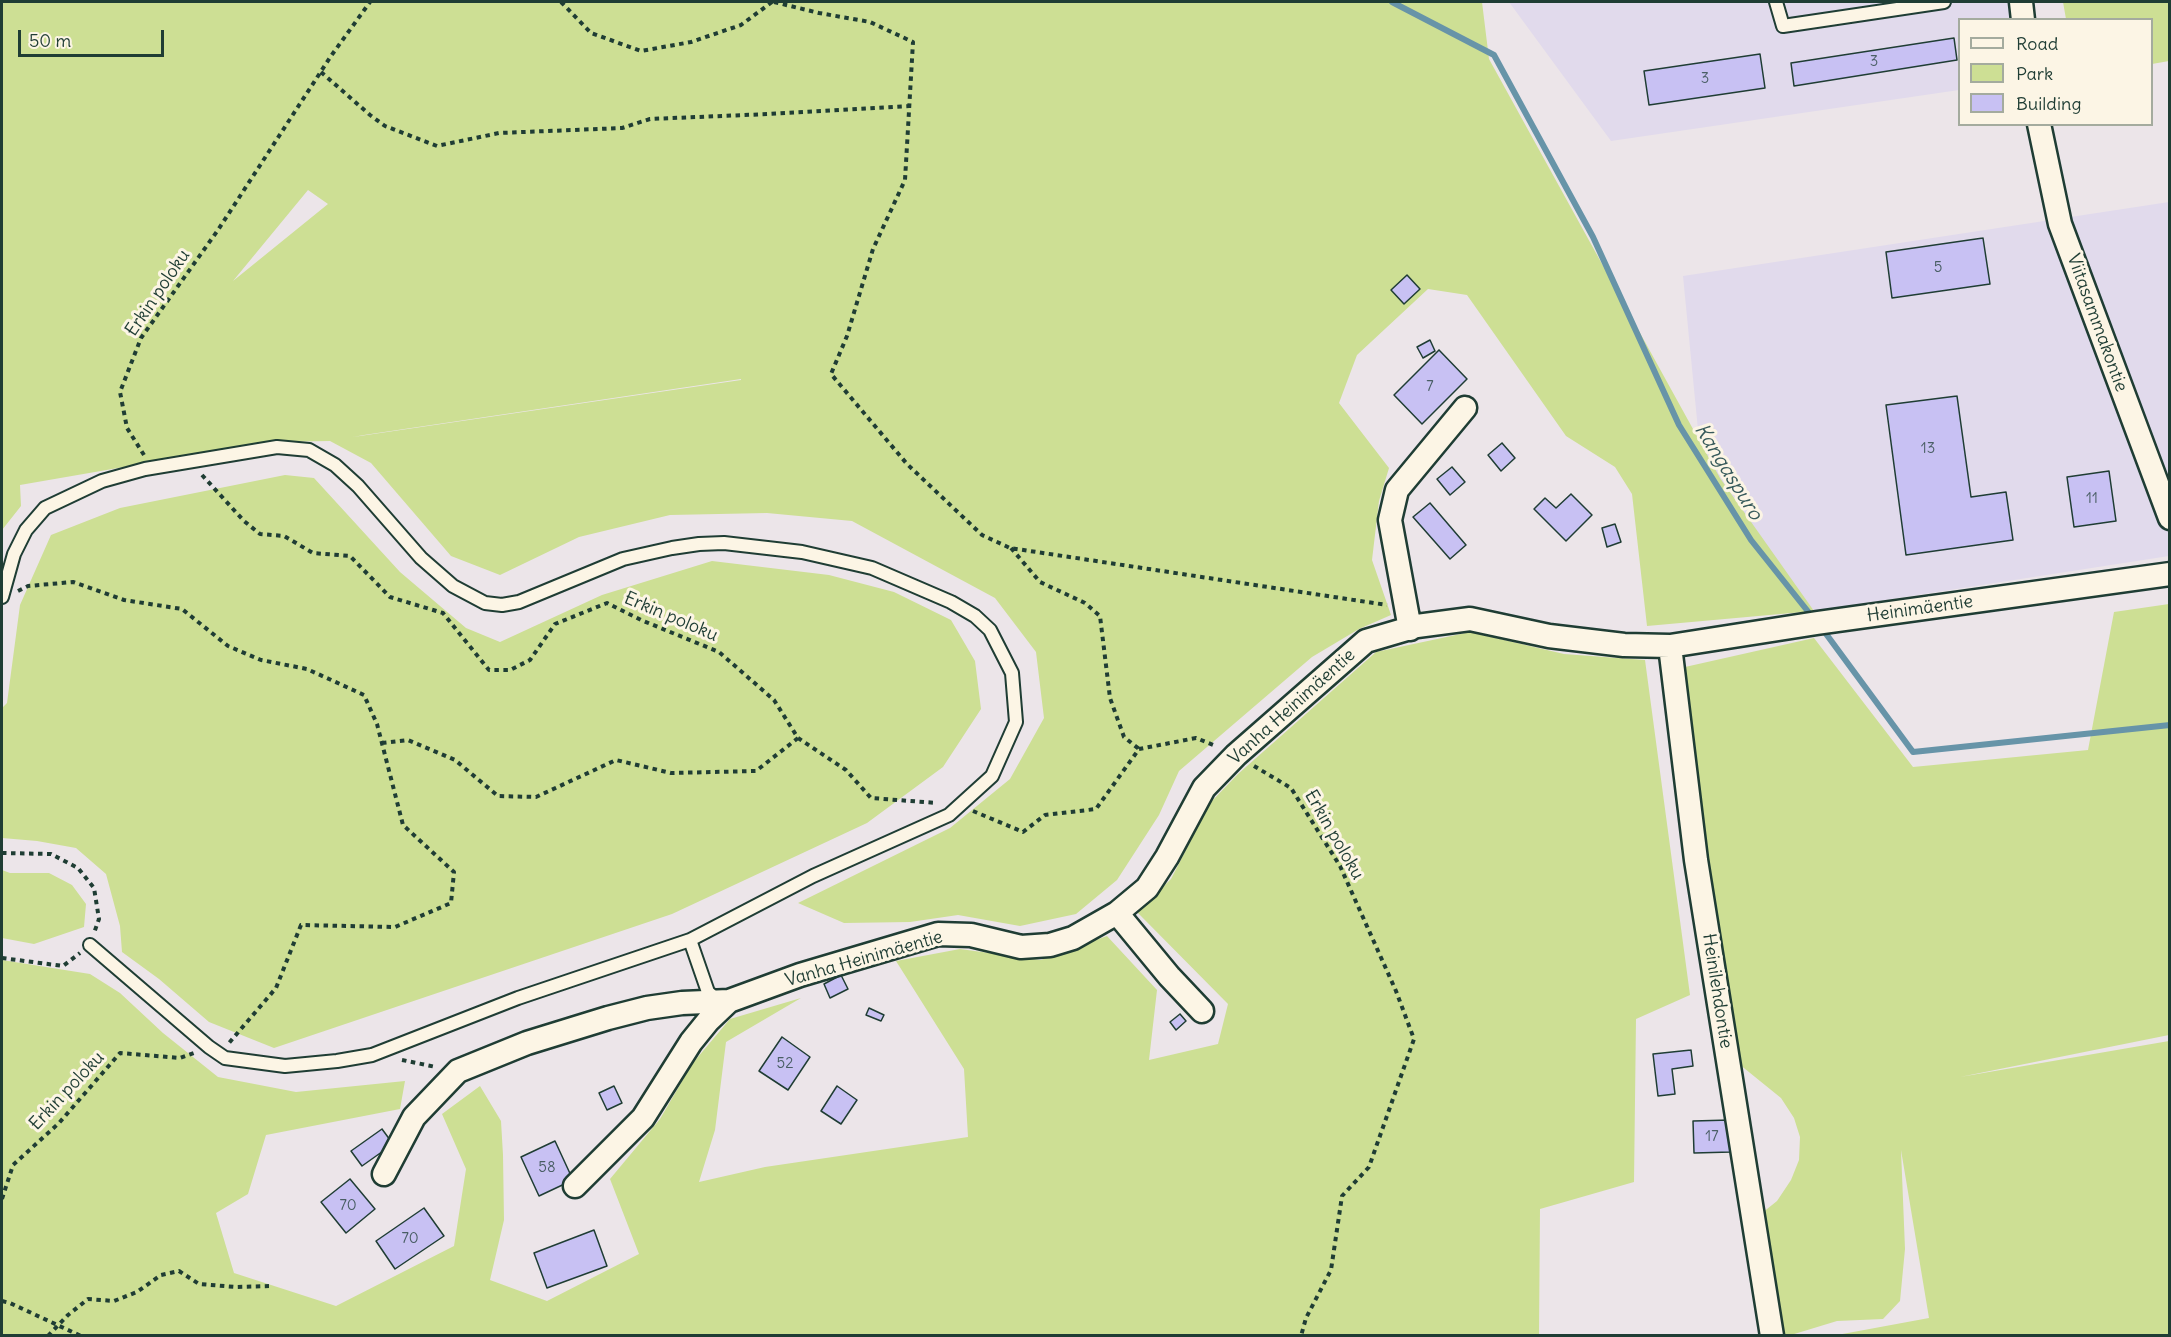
<!DOCTYPE html>
<meta charset="utf-8">
<style>
body{margin:0}
#map{position:relative;width:2171px;height:1337px;overflow:hidden;background:#ece5e9;font-family:Delius,sans-serif}
canvas{display:block}
.frame{position:absolute;inset:0;border:3px solid #1f3d34;pointer-events:none}
.legend{position:absolute;left:1958px;top:18px;width:195px;height:108px;box-sizing:border-box;background:#fcf5e5;border:2px solid #a4ab9e;margin:0;padding:8px 10px;list-style:none;font-size:18px;color:#1f3d34}
.legend li{display:flex;align-items:center;gap:12px;height:30px}
.legend b{width:30px;border:2px solid #a4ab9e}
.scale{position:absolute;left:18px;top:30px;width:146px;height:27px;box-sizing:border-box;border:3px solid #1f3d34;border-top:0;padding-left:8px;font-size:18px;line-height:21px;white-space:nowrap;color:#1f3d34;-webkit-text-stroke:4px #fcf5e5;paint-order:stroke}
</style>
<div id="map">
<canvas width="2171" height="1337"></canvas>
<div class="frame"></div>
<ul class="legend">
<li><b style="height:8px;background:#fcf5e5"></b>Road</li>
<li><b style="height:16px;background:#cddf94"></b>Park</li>
<li><b style="height:16px;background:#c8c1f3"></b>Building</li>
</ul>
<div class="scale">50 m</div>
</div>
<script>
const c = document.querySelector('canvas').getContext('2d');
c.lineJoin = 'round';
function fillPath(path, color) {
  c.fillStyle = color;
  c.fill(path, 'evenodd');
}
function shape(rows) {
  const path = new Path2D();
  for (const r of rows) {
    path.moveTo(r[0], r[1]);
    for (let i = 2; i < r.length; i += 2) path.lineTo(r[i], r[i + 1]);
  }
  return path;
}
function trace(path, color, width, dash) {
  c.strokeStyle = color;
  c.lineWidth = width;
  c.lineCap = dash ? 'butt' : 'round';
  c.setLineDash(dash || []);
  c.stroke(path);
}
function label(font, color, halo, rows, align = 'center') {
  c.font = font + ' Delius,sans-serif';
  c.lineWidth = 6;
  c.setLineDash([]);
  c.textBaseline = 'middle';
  c.strokeStyle = halo;
  c.fillStyle = color;
  for (const [text, x, y, turn = 0] of rows) {
    c.save();
    c.translate(x, y);
    c.rotate((+turn || 0) * Math.PI / 180);
    c.textAlign = isNaN(turn) ? turn : align;
    if (halo) c.strokeText(text, 0, 0);
    c.fillText(text, 0, 0);
    c.restore();
  }
}
fillPath(shape([
 [1509,2,2029,2,2032,19,1960,20,1959,90,1611,141],
 [2169,202,2169,556,1814,611,1702,471,1683,276]
]), '#e1daec');
fillPath(shape([
 [2,2,1482,2,1489,59,1720,478,1814,611,1647,626,1632,494,1615,467,1566,436,1467,295,1428,289,1357,355,1339,403,1389,468,1379,501,1372,560,1391,615,1359,629,1312,657,1179,771,1159,815,1117,880,1076,914,1020,926,958,915,910,922,844,923,798,903,950,828,1010,779,1044,718,1036,652,995,598,852,521,767,513,670,515,579,537,500,575,451,556,371,463,330,441,268,442,20,485,21,506,2,530],
 [308,190,328,204,233,281],
 [741,379,741,380,353,437,364,435],
 [2063,2,2169,2,2169,61,2152,64,2152,20,2066,19],
 [285,475,314,478,400,572,466,628,500,642,602,595,712,561,829,575,894,592,951,620,975,661,981,709,943,767,867,823,672,914,274,1048,209,1022,159,979,122,952,120,926,106,874,76,848,37,841,2,838,2,708,7,703,20,605,51,535,120,508],
 [2169,604,2169,1035,1960,1077,2169,1041,2169,1335,1837,1335,1929,1318,1901,1150,1905,1249,1900,1301,1883,1319,1837,1321,1791,1335,1780,1335,1762,1213,1777,1201,1791,1180,1799,1160,1800,1137,1794,1118,1781,1098,1739,1064,1707,858,1685,667,1814,638,1913,767,2088,750,2114,612],
 [1470,632,1564,654,1645,660,1690,995,1636,1019,1634,1182,1540,1209,1539,1335,2,1336,2,960,90,974,120,993,163,1033,218,1077,296,1092,405,1081,400,1109,266,1135,248,1194,216,1213,234,1273,336,1306,454,1246,466,1169,442,1114,480,1086,501,1121,503,1155,504,1220,490,1280,547,1301,639,1254,610,1179,660,1119,692,1064,730,1019,801,998,726,1042,715,1130,699,1182,765,1167,968,1137,964,1069,896,961,960,949,1041,960,1107,936,1157,990,1149,1060,1218,1044,1228,1004,1137,912,1171,879,1210,803,1238,774,1376,652],
 [2,870,10,873,49,873,72,885,86,904,84,927,34,944,2,938]
]), '#cddf94');
trace(shape([
 [1392,2,1494,55,1593,237,1679,425,1751,540,1814,619],
 [1821,627,1913,752,2170,725]
]), '#6794a8', 6);
const building = shape([
 [1954,38,1957,60,1794,86,1791,63,1954,38],
 [1760,54,1765,88,1649,105,1644,71,1760,54],
 [1983,238,1990,284,1892,298,1886,252,1983,238],
 [1407,275,1420,289,1404,304,1391,290,1407,275],
 [1430,340,1435,351,1423,358,1417,347,1430,340],
 [1439,350,1467,379,1422,424,1394,395,1439,350],
 [1957,396,1971,497,2006,492,2013,540,1906,555,1886,405,1957,396],
 [1502,443,1515,458,1501,471,1488,455,1502,443],
 [1452,467,1465,482,1450,495,1437,479,1452,467],
 [2109,471,2116,521,2074,527,2067,477,2109,471],
 [1571,494,1592,515,1566,541,1534,509,1545,498,1556,508,1571,494],
 [1430,503,1466,545,1450,559,1413,517,1430,503],
 [1615,524,1621,542,1607,547,1602,528,1615,524],
 [841,975,848,989,830,998,824,984,841,975],
 [869,1008,884,1015,881,1021,866,1015,869,1008],
 [1180,1014,1186,1021,1176,1030,1170,1022,1180,1014],
 [782,1037,810,1057,788,1090,759,1071,782,1037],
 [1691,1050,1693,1066,1672,1069,1675,1094,1658,1096,1653,1054,1691,1050],
 [614,1086,622,1103,607,1110,599,1093,614,1086],
 [837,1086,857,1100,841,1124,821,1111,837,1086],
 [1730,1120,1731,1152,1694,1153,1693,1121,1730,1120],
 [382,1129,393,1144,362,1166,351,1151,382,1129],
 [555,1141,573,1180,539,1196,521,1157,555,1141],
 [350,1179,375,1209,346,1233,321,1202,350,1179],
 [424,1208,444,1236,395,1269,376,1241,424,1208],
 [594,1230,607,1266,547,1288,534,1253,594,1230]
]);
fillPath(building, '#c8c1f3');
trace(building, '#1f3d34', 1.5);
const lane = shape([
 [1776,2,1783,26,1944,2],
 [2,597,14,554,26,530,45,508,102,481,145,469,277,447,309,450,335,465,358,486,421,558,453,586,485,603,502,605,519,602,623,559,672,548,699,544,724,543,802,552,872,568,951,602,975,616,990,630,1012,673,1016,722,992,776,949,815,813,876,690,940,518,998,372,1055,337,1061,285,1066,225,1058,209,1047,90,945],
 [690,940,708,992,718,1001]
]);
const street = shape([
 [2021,2,2023,20],
 [2039,124,2060,224,2170,518],
 [1410,629,1390,520,1397,490,1465,408],
 [1670,646,1696,860,1772,1336],
 [1117,913,1169,976,1202,1011],
 [384,1174,414,1117,458,1071,527,1043,608,1018,647,1008,682,1003,729,1001,800,975,938,934,971,935,1021,947,1050,945,1073,938,1117,913,1147,888,1167,857,1204,788,1236,755,1366,641,1417,626,1470,619,1549,636,1624,645,1670,646,1817,623,2170,574],
 [575,1186,643,1118,691,1042,708,1021,729,1001]
]);
trace(lane, '#1f3d34', 16);
trace(street, '#1f3d34', 27);
trace(shape([
 [561,2,591,33,641,51,691,42,741,25,772,2],
 [774,2,819,13,870,22,913,42,905,180,873,249,847,336,831,374,907,464,982,535,1010,548,1387,605],
 [321,72,370,115,385,126,437,146,499,133,622,128,650,119,769,114,909,106],
 [144,455,127,428,120,392,141,338,218,230,331,56,370,2],
 [202,475,244,521,260,534,284,536,313,553,350,556,390,597,443,613,489,670,510,670,530,660,555,624,607,603,641,620,719,652,774,700,798,738,846,770,871,798,937,803],
 [1011,548,1040,582,1085,603,1100,616,1110,698,1124,737,1139,749],
 [18,591,28,586,73,582,124,600,182,609,228,646,261,660,307,669,364,695,377,724,403,825,454,872,451,903,395,927,301,925,276,988,229,1043],
 [382,743,408,740,455,760,498,796,536,797,616,760,671,773,756,771,798,738],
 [1254,766,1291,788,1340,866,1396,991,1414,1039,1369,1167,1342,1196,1331,1270,1306,1318,1301,1336],
 [973,811,1023,832,1045,815,1096,809,1139,749,1196,738,1216,746],
 [2,853,51,854,78,868,94,888,99,919,94,933],
 [2,958,63,966,80,953],
 [402,1060,436,1067],
 [2,1199,13,1165,59,1123,120,1053,180,1058,194,1053],
 [2,1301,10,1303,81,1336],
 [48,1336,68,1315,88,1299,114,1301,137,1292,161,1275,179,1271,199,1284,236,1287,269,1286]
]), '#1f3d34', 4, [4.5, 4.5]);
trace(lane, '#fcf5e5', 12);
trace(street, '#fcf5e5', 22);
label('15px', '#495e64', null, [
 ["3",1874,62],
 ["3",1705,79],
 ["5",1938,268],
 ["7",1430,387],
 ["13",1928,449],
 ["11",2092,499],
 ["52",785,1064],
 ["17",1712,1137],
 ["58",547,1168],
 ["70",348,1206],
 ["70",410,1239]
]);
label('18px', '#1f3d34', '#fcf5e5', [
 ["Erkin poloku",158,293,-56],
 ["Viitasammakontie",2097,323,70],
 ["Heinimäentie",1920,609,-8],
 ["Erkin poloku",671,617,23],
 ["Vanha Heinimäentie",1292,707,-42],
 ["Erkin poloku",1334,835,60],
 ["Vanha Heinimäentie",864,959,-16],
 ["Heinilehdontie",1717,991,81],
 ["Erkin poloku",67,1091,-47]
]);
label('italic 20px', '#375a5b', '#fcf5e5', [
 ["Kangaspuro",1728,472,58]
]);
</script>
